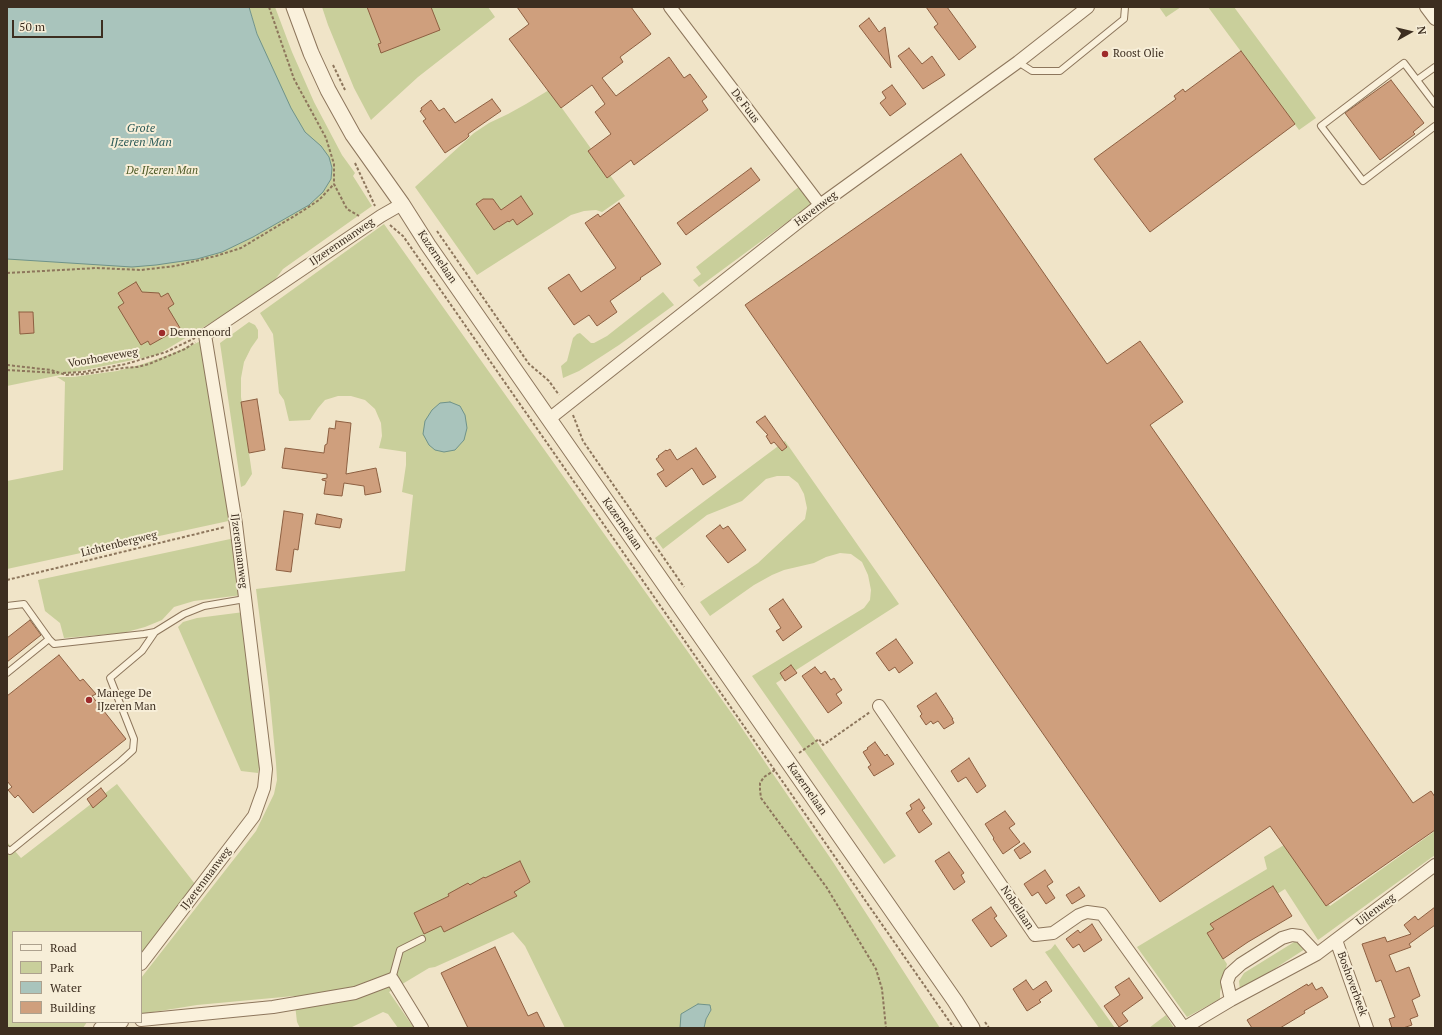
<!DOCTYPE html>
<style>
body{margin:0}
#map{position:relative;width:1442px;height:1035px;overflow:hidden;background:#f0e4c8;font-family:"PT Serif",serif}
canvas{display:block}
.frame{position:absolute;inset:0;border:8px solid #3d2e20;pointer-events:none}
.legend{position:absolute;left:12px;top:931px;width:130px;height:92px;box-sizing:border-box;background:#f7eed8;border:1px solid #ada18e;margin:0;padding:5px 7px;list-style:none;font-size:12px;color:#3d2e20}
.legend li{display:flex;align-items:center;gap:8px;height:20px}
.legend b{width:20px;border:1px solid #ada18e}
.north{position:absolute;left:1390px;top:12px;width:40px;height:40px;-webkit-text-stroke:3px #f7eed8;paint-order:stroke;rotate:82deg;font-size:11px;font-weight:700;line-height:16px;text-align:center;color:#3d2e20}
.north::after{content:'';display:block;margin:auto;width:14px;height:18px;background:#3d2e20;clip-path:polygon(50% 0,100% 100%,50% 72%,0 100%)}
.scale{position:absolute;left:12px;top:20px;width:91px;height:18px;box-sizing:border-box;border:2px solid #3d2e20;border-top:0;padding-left:5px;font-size:12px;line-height:14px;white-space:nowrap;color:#3d2e20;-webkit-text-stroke:3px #f7eed8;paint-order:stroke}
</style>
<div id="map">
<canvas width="1442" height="1035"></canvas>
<div class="frame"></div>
<ul class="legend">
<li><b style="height:5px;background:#faf1dc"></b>Road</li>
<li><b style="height:11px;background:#c9cf9b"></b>Park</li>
<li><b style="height:11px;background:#a9c4bc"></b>Water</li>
<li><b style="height:11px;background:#cf9f7d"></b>Building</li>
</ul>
<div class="north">N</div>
<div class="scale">50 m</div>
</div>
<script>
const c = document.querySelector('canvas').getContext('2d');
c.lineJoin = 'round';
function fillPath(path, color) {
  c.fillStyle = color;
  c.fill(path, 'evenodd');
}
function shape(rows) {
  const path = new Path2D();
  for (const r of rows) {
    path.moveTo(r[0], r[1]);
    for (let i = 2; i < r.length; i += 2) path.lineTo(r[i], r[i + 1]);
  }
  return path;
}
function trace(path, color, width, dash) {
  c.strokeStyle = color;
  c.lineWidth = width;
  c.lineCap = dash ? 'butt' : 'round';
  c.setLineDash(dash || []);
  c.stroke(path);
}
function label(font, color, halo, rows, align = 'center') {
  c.font = font + ' "PT Serif",serif';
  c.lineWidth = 4;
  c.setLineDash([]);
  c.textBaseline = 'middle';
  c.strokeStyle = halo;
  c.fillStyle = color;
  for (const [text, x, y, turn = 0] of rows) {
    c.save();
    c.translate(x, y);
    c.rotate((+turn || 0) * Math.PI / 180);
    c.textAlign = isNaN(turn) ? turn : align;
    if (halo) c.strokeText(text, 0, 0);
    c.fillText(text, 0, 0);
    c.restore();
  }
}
fillPath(shape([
 [7,7,254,34,259,40,249,7,275,7,292,52,314,102,342,155,355,173,353,176,372,206,283,269,269,288,157,355,7,386],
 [322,7,488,7,495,17,418,77,371,120,354,88,328,25],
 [1159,7,1181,7,1166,17],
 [1208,7,1234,7,1316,118,1299,130],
 [549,90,625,196,602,212,596,210,584,211,571,215,477,275,415,187,474,133,489,123,508,114,526,104],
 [800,186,813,203,699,287,693,280,701,274,696,267],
 [384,224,737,721,833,862,940,1028,704,1028,706,1019,711,1010,680,1028,565,1028,525,946,513,932,435,967,429,968,389,992,414,1028,398,1028,388,1014,383,1012,350,1028,300,1028,297,1022,294,996,197,1005,141,1014,141,978,256,831,274,794,277,780,276,763,269,690,256,589,405,571,413,495,402,492,406,465,406,452,379,448,382,436,381,423,375,409,365,400,351,396,338,396,325,400,318,408,310,420,289,421,284,400,279,393,273,334,260,313],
 [663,292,674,305,619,345,579,371,563,378,561,366,567,361,573,338,577,334,580,333,591,343,594,343,607,336],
 [249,322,255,325,258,330,258,338,251,348,244,362,241,378,241,397,252,474,245,485,241,487,220,343],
 [201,341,233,520,7,569,7,481,63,470,65,382,57,377,73,377,117,371,143,364,171,354],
 [785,441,899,604,776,683,896,856,884,864,752,676,864,608,870,600,871,590,868,575,862,562,851,554,840,553,826,557,814,563,784,570,772,575,754,585,710,616,700,602,758,563,805,519,807,508,804,494,798,483,789,476,777,476,766,479,742,501,707,515,663,549,655,538],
 [235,538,242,595,194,601,174,607,162,620,145,627,123,633,64,638,60,623,45,611,38,580],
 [244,612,260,762,258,773,241,771,178,627,183,622,197,618],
 [117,784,195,884,141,954,141,932,13,932,13,1022,87,1022,83,1028,7,1028,7,842,21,858],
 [1435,831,1435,855,1318,940,1285,889,1209,937,1227,964,1220,992,1220,999,1187,1017,1137,947,1267,869,1264,857,1284,845,1330,906],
 [1299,939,1305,949,1240,991,1239,981,1244,973],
 [1055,944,1115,1028,1099,1028,1045,952,1051,949],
 [1166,1015,1174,1028,1149,1028]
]), '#c9cf9b');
const water = shape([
 [7,7,249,7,257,34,291,108,305,132,321,146,329,157,332,168,331,179,323,192,309,205,253,237,222,252,197,259,156,265,132,267,7,259,7,7],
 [450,402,460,406,465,415,467,428,464,440,455,450,444,452,435,450,429,445,423,434,425,421,432,410,440,403,450,402],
 [698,1004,710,1005,711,1010,706,1019,704,1028,680,1028,681,1014,698,1004]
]);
fillPath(water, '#a9c4bc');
trace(water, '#6f938a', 1);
const building = shape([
 [367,7,431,7,440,30,381,53,378,44,381,43,367,7],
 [517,7,631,7,651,34,620,57,623,62,602,78,616,96,669,57,684,78,690,74,707,97,702,101,708,110,634,165,631,160,607,178,588,151,611,134,595,112,605,104,592,85,561,108,509,39,529,24,517,7],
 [926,7,947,7,976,47,959,60,934,27,938,24,926,7],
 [869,18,879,32,885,27,891,68,859,26,869,18],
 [909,48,922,64,932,56,945,75,923,89,898,56,909,48],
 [1241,51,1295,124,1150,232,1094,159,1176,99,1174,96,1183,89,1185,92,1241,51],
 [1391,80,1424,123,1413,132,1415,134,1380,160,1345,113,1391,80],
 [892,85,906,104,890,116,880,103,886,98,882,92,892,85],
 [492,99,501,111,468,134,469,136,466,139,445,153,423,121,426,119,420,111,422,110,421,108,431,100,439,111,444,108,455,123,492,99],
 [961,154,1107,364,1140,341,1183,402,1150,425,1413,803,1431,791,1435,797,1435,830,1326,906,1270,826,1160,902,745,305,961,154],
 [751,168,760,180,686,235,677,223,751,168],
 [521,196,533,214,517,225,513,219,509,222,508,221,494,230,476,204,483,199,493,199,501,210,521,196],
 [619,203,661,264,640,278,641,279,610,301,617,312,597,326,589,315,574,325,548,288,569,274,581,292,616,268,585,223,598,214,600,217,619,203],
 [136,282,142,292,159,293,161,297,168,293,174,304,168,308,180,328,150,345,148,341,141,345,118,307,124,303,118,293,136,282],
 [19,312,33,312,34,333,20,334,19,312],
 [257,399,265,450,249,453,241,402,257,399],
 [765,416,787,447,782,451,774,442,771,444,766,436,768,435,756,422,765,416],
 [336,421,351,423,346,474,376,468,381,492,365,495,364,486,344,483,342,496,324,494,326,481,322,480,322,479,327,478,327,474,282,468,285,448,324,453,325,445,327,444,329,428,335,429,336,421],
 [696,448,716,477,703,485,692,468,666,487,657,474,664,470,656,459,659,457,658,456,666,450,667,451,670,449,677,460,696,448],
 [284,511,303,514,298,550,294,549,291,572,276,570,284,511],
 [317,514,342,519,340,528,315,524,317,514],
 [720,525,723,529,728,526,746,550,728,563,706,536,720,525],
 [783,599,802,627,783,641,776,631,781,628,769,609,783,599],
 [30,620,41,635,7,662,7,638,30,620],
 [896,639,913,663,899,673,895,667,889,671,876,653,896,639],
 [59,655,80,681,83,679,96,694,92,696,126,739,33,813,18,795,15,798,8,790,12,787,7,781,7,696,59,655],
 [791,665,797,673,785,681,780,673,791,665],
 [815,667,821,674,825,671,831,680,834,678,842,690,836,694,842,703,828,713,802,676,815,667],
 [936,693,953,719,952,719,954,723,944,729,938,721,933,724,931,721,926,725,920,716,922,714,917,706,936,693],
 [875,742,885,756,887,754,894,764,874,776,868,767,871,765,863,752,868,749,867,748,875,742],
 [969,758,986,786,977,793,966,777,958,782,951,771,969,758],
 [101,788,107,796,93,808,87,799,101,788],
 [919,799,925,808,922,810,932,824,919,833,906,813,912,809,910,805,919,799],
 [1005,811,1015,824,1009,828,1020,842,1003,854,993,839,994,838,985,824,1005,811],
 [1024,843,1031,852,1020,859,1014,850,1024,843],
 [949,852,964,873,961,875,965,882,954,890,935,861,949,852],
 [520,861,530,882,514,892,517,896,444,932,441,926,424,934,414,913,449,896,448,894,468,883,470,885,484,877,485,878,520,861],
 [1045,870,1053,882,1047,886,1055,898,1046,904,1038,892,1032,896,1024,884,1045,870],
 [1273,886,1292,916,1248,942,1223,959,1207,933,1214,929,1210,924,1273,886],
 [1079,887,1085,896,1072,904,1066,895,1079,887],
 [991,907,997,916,994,918,1007,936,991,947,972,920,991,907],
 [1435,907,1435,925,1409,944,1411,947,1389,955,1396,972,1409,967,1420,996,1412,1000,1418,1016,1410,1019,1412,1025,1403,1028,1392,1028,1389,1019,1395,1017,1381,980,1376,982,1362,944,1385,937,1387,942,1411,934,1404,925,1415,916,1418,920,1435,907],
 [1092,924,1102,940,1084,952,1079,944,1073,948,1066,939,1078,930,1080,933,1092,924],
 [495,947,528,1016,537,1012,545,1028,468,1028,441,973,495,947],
 [1129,978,1143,998,1122,1013,1128,1021,1119,1027,1104,1006,1120,995,1115,987,1129,978],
 [1026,980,1033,990,1046,981,1052,991,1039,1000,1041,1002,1027,1011,1013,989,1026,980],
 [1312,983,1316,990,1322,987,1328,997,1304,1011,1305,1013,1280,1028,1252,1028,1247,1020,1307,984,1308,986,1312,983]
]);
fillPath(building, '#cf9f7d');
trace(building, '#8d5f41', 1);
const service = shape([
 [1018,62,1032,71,1060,71,1124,19,1125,7],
 [1417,80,1435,67],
 [1435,104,1404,63,1321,126,1363,181,1435,126],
 [7,606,24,604,49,639],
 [7,673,49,639,54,644,144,634,155,632,184,614,204,606,245,599],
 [7,849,10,851,121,761,133,750,134,739,110,678,142,651,155,632],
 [392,979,400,950,422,939]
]);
const minor = shape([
 [670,7,820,205],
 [1426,7,1435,19],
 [549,419,820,205,1018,62,1088,7],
 [879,706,1035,935,1053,933,1079,915,1087,912,1102,914,1184,1028],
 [1336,940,1367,1028],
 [141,964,254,816,264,788,266,769,236,524,205,335,381,216,402,204],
 [1231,1000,1227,982,1230,974,1241,964,1282,938,1292,935,1300,936,1317,954],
 [141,1020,273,1007,355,993,392,979,422,1028],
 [100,1028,122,1022],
 [1184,1028,1231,1000,1317,954,1435,865]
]);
const tertiary = shape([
 [294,7,311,53,328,90,353,135,402,204,428,245,549,419,955,1001,972,1028]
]);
trace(service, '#8d765c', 8);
trace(minor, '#8d765c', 14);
trace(tertiary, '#8d765c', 17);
trace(shape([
 [269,7,294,79,326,138,334,164,334,184,347,209,359,216],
 [333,65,345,90],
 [355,163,375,206],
 [390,225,403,236,954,1028],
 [437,231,529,364,549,381,559,395],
 [7,273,97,268,141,270,175,266,216,256,241,248,301,212,319,200,334,184],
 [7,365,51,370,66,375,84,374,123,368,137,367,149,364,185,349,195,342],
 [7,370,58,373],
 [63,373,83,372,126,364,166,352,195,338],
 [573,415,583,441,684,587],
 [7,580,225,527],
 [799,753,819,739,823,745,870,712],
 [775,770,764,777,760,783,760,790,761,798,827,888,876,969,882,989,886,1028],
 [985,1022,989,1028]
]), '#8d765c', 2, [3, 2]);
trace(service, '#faf1dc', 6);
trace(minor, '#faf1dc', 12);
trace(tertiary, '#faf1dc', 15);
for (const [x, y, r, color] of [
 [1105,54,4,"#9e2a2b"],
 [162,333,4,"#9e2a2b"],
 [89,700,4,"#9e2a2b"]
]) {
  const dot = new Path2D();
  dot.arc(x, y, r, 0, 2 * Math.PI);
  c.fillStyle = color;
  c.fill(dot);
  trace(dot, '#f7eed8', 1.5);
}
label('11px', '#3d2e20', '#f7eed8', [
 ["Roost Olie",1113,54],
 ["Dennenoord",170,333],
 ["Manege De",97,694],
 ["IJzeren Man",97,707]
], 'left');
label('11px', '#3d2e20', '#f7eed8', [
 ["De Fuus",745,106,53],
 ["Havenweg",816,209,-37],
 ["IJzerenmanweg",342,242,-34],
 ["Kazernelaan",437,257,56],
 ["Voorhoeveweg",103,358,-10],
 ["Kazernelaan",622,524,55],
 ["Lichtenbergweg",119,544,-14],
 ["IJzerenmanweg",239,551,83],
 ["Kazernelaan",807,789,55],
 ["IJzerenmanweg",206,879,-53],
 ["Nobellaan",1017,908,56],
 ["Uilenweg",1376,910,-37],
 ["Boshoverbeek",1352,984,70]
]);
label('italic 11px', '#4d5a26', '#f7eed8', [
 ["De IJzeren Man",162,171]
]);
label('italic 12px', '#2f5d5a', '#f7eed8', [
 ["Grote",141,129],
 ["IJzeren Man",141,143]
]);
</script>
